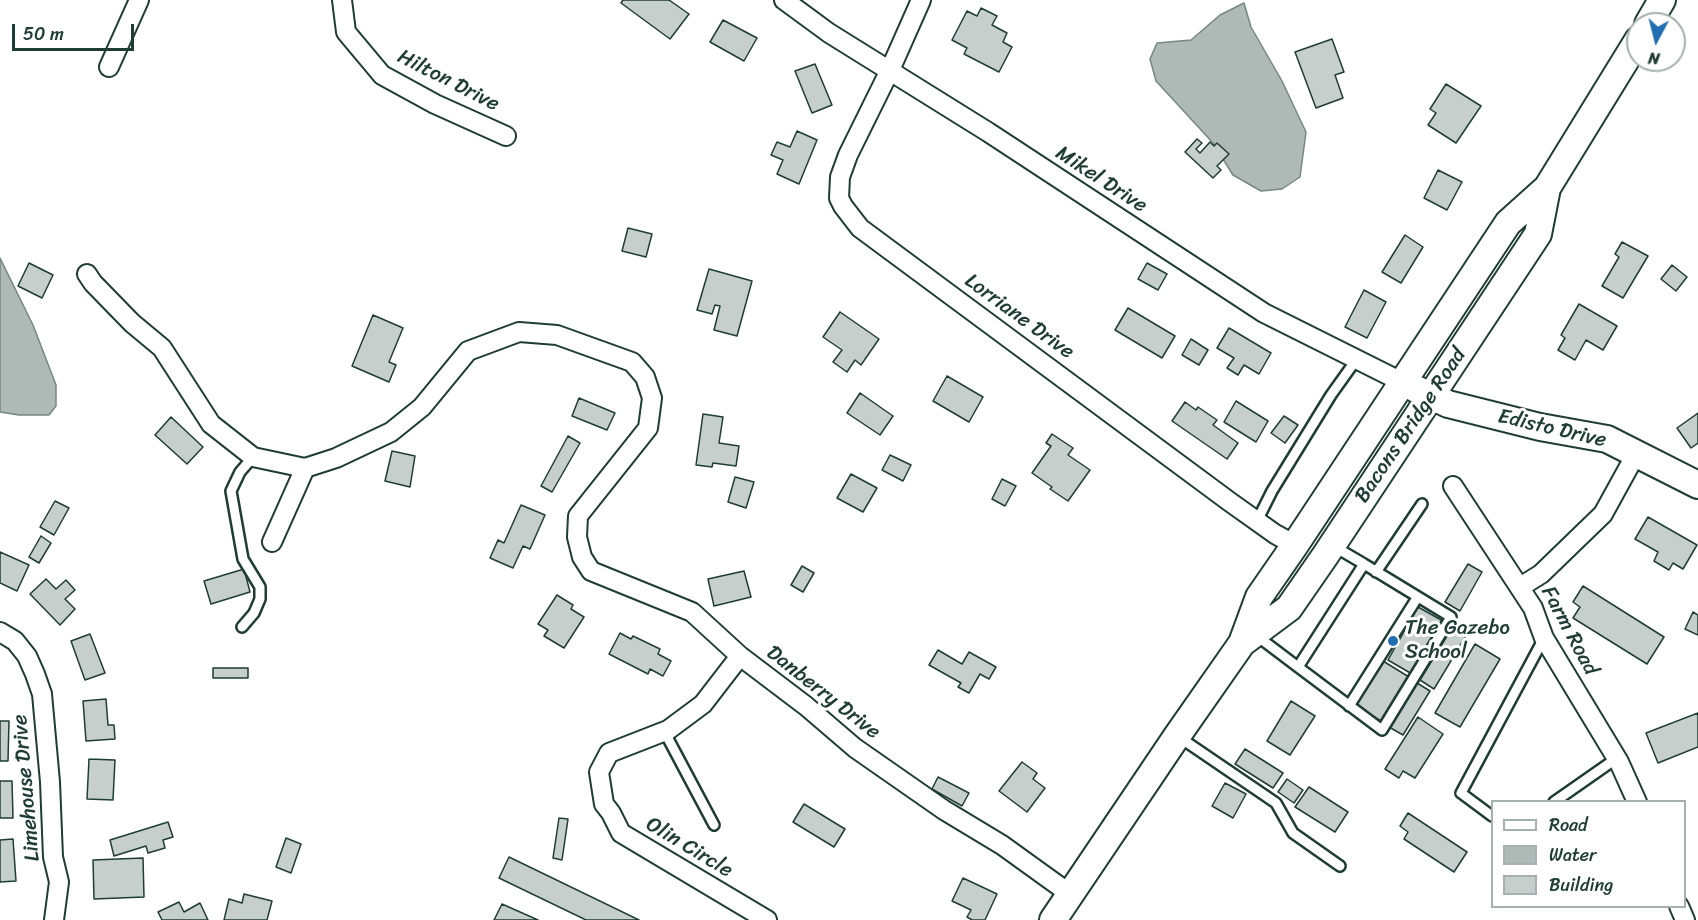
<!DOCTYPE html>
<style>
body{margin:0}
#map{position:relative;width:1698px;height:920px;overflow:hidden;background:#fff;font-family:Sriracha,sans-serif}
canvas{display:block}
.legend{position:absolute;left:1491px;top:800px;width:195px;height:108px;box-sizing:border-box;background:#fff;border:2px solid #a5b1ae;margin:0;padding:8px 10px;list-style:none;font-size:18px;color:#1f3d34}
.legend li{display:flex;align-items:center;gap:12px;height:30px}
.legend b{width:30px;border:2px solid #a5b1ae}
.north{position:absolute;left:1626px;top:12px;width:60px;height:60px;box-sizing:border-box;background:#fff;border:2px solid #a5b1ae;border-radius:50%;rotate:187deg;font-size:16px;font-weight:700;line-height:24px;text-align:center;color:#1f3d34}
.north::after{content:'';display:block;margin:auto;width:21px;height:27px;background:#1f6fb2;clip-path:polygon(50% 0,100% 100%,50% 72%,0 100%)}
.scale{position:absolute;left:12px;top:24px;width:122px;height:27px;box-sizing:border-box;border:3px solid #1f3d34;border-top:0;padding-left:8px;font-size:18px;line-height:21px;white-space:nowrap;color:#1f3d34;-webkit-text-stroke:4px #fff;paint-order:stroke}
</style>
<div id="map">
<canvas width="1698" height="920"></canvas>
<ul class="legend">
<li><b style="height:8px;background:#fff"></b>Road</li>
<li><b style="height:16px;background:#afbab7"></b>Water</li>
<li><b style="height:16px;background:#c7cfcc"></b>Building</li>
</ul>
<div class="north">N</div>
<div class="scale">50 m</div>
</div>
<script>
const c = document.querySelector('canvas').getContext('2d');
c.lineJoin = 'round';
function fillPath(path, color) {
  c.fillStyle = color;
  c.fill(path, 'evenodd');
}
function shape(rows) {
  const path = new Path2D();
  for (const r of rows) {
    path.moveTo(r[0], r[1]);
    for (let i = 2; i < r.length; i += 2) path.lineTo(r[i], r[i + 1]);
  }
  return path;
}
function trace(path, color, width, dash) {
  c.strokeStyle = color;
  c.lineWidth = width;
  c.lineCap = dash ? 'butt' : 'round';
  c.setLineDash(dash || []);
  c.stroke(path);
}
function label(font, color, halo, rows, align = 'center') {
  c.font = font + ' Sriracha,sans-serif';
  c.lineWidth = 6;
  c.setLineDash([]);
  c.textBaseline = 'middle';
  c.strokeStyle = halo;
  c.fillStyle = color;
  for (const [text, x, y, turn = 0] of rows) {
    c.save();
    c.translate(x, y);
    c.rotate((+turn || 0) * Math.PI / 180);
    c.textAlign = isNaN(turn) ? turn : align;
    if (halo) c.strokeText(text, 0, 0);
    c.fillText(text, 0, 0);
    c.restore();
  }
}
const water = shape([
 [1244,3,1251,27,1282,81,1306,132,1300,177,1282,189,1261,191,1233,175,1213,143,1156,81,1150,59,1157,43,1191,40,1220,15,1244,3],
 [0,258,33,325,56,385,56,406,49,415,19,415,0,412,0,258]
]);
fillPath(water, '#afbab7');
trace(water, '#758883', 1.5);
const building = shape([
 [623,0,669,0,689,14,670,39,621,3,623,0],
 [981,8,997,16,992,25,1007,33,1003,42,1012,47,999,72,964,54,967,48,952,40,967,11,977,16,981,8],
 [723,20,757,38,744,61,710,42,723,20],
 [1332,39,1344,72,1335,75,1343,98,1316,108,1295,52,1332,39],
 [815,64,832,105,812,113,795,71,815,64],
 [1446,84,1481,106,1456,143,1428,125,1436,113,1430,109,1446,84],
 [797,131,817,140,799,184,777,174,783,160,771,155,777,142,790,147,797,131],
 [1197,139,1202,143,1196,149,1200,153,1210,142,1214,146,1217,143,1229,154,1217,166,1221,170,1213,178,1185,152,1197,139],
 [1438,170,1462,182,1447,210,1424,198,1438,170],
 [628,228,652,234,646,257,622,251,628,228],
 [1405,235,1423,247,1401,283,1382,272,1405,235],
 [1622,242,1648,256,1623,298,1602,286,1619,257,1615,254,1622,242],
 [29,263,53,275,42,298,18,286,29,263],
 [1147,263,1167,274,1158,290,1138,279,1147,263],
 [1672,265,1687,277,1676,291,1661,279,1672,265],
 [709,269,752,281,737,336,714,330,720,306,715,305,712,314,697,310,709,269],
 [1364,290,1386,302,1367,338,1345,327,1364,290],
 [1579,304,1617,326,1603,350,1586,340,1575,360,1558,350,1565,338,1561,335,1579,304],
 [1128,308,1175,336,1162,358,1115,330,1128,308],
 [840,312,879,339,861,365,855,360,847,372,833,362,842,350,823,337,840,312],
 [373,315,403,328,389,362,396,365,389,382,352,366,373,315],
 [1229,328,1271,353,1259,374,1244,365,1238,375,1227,368,1234,358,1217,348,1229,328],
 [1191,339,1208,350,1199,365,1182,355,1191,339],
 [947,376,983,397,969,422,933,401,947,376],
 [860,393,893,416,880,435,847,413,860,393],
 [579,398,615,413,607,430,572,416,579,398],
 [1236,401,1268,421,1256,442,1224,422,1236,401],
 [1185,402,1196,410,1198,407,1217,420,1213,425,1238,443,1227,459,1172,421,1185,402],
 [1698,413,1698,443,1691,448,1677,428,1698,413],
 [703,414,723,417,719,443,739,446,736,466,713,463,712,467,696,465,703,414],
 [1284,416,1298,425,1285,443,1271,433,1284,416],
 [171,417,203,447,187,464,155,435,171,417],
 [1052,434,1073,448,1068,455,1090,470,1068,501,1050,489,1052,487,1032,473,1051,446,1046,443,1052,434],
 [568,436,580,443,552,492,541,486,568,436],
 [392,451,415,456,410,487,385,481,392,451],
 [890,455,911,465,903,481,882,470,890,455],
 [851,474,877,488,863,512,837,498,851,474],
 [735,477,754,482,746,508,728,502,735,477],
 [1002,479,1016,486,1005,506,992,499,1002,479],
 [55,501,69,508,54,535,40,527,55,501],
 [521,505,545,515,530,549,523,546,513,568,490,558,498,540,504,543,521,505],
 [1648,517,1697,545,1683,569,1673,563,1669,570,1654,561,1658,552,1635,539,1648,517],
 [41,536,51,543,39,563,29,557,41,536],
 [0,552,29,565,17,591,0,583,0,552],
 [1468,564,1482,572,1460,611,1445,602,1468,564],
 [802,566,814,573,803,592,791,585,802,566],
 [244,569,250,592,211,604,204,581,244,569],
 [744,571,751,597,714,606,708,579,744,571],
 [46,579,56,589,66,580,75,590,65,599,75,609,60,625,30,594,46,579],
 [1583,586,1664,637,1647,664,1573,618,1580,607,1573,602,1583,586],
 [557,595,573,605,571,609,584,617,564,648,544,636,548,630,538,624,557,595],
 [1418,607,1443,621,1412,674,1388,660,1418,607],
 [1693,612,1698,615,1698,635,1685,629,1693,612],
 [1455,623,1469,631,1434,689,1420,680,1455,623],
 [620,633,631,639,633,636,660,649,658,654,671,661,663,676,650,669,648,674,609,654,620,633],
 [90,634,105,673,85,680,71,641,90,634],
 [1475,644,1500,659,1460,727,1435,713,1475,644],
 [938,650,962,664,969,652,996,667,989,679,980,674,969,693,958,687,961,683,929,665,938,650],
 [1383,661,1409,677,1381,721,1355,705,1383,661],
 [213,668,248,668,248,678,213,678,213,668],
 [1417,683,1430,691,1403,735,1389,727,1417,683],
 [106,699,108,725,114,725,115,739,86,741,83,701,106,699],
 [1291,701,1315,716,1290,755,1267,741,1291,701],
 [1698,713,1698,747,1658,763,1646,733,1698,713],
 [1418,717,1443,734,1415,778,1403,771,1399,778,1385,769,1418,717],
 [0,721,9,721,8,761,0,761,0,721],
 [1245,749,1283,773,1273,788,1235,764,1245,749],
 [89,759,115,760,113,800,87,799,89,759],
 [1022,762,1037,773,1033,779,1045,788,1027,812,999,791,1022,762],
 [938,777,969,793,962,806,932,789,938,777],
 [1287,779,1303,790,1294,803,1278,792,1287,779],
 [0,781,12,781,13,818,0,818,0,781],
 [1225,783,1246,794,1233,818,1212,806,1225,783],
 [1309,787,1348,812,1335,832,1295,807,1309,787],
 [804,804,845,829,834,847,793,822,804,804],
 [1408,813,1467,852,1454,872,1404,839,1408,832,1400,826,1408,813],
 [559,818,568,819,562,860,553,858,559,818],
 [168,822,173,837,163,840,165,848,148,853,146,846,114,856,110,840,168,822],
 [286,838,301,844,291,873,276,867,286,838],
 [13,839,16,881,0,882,0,840,13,839],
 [509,857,639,920,586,920,499,878,509,857],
 [143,858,144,897,94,899,93,860,143,858],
 [963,878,997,894,985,920,972,920,967,917,971,910,952,901,963,878],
 [244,894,272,901,267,920,224,920,229,899,242,903,244,894],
 [179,902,184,912,200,903,208,920,162,920,158,912,179,902],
 [502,904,538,920,494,920,502,904]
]);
fillPath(building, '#c7cfcc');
trace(building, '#1f3d34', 1.5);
const lane = shape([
 [1257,521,1272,491,1331,395,1356,360],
 [1376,572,1422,504],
 [242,627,254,613,260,599,260,587,243,559,231,491,240,472,253,457],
 [1257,636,1298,667,1364,564,1335,547],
 [1298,667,1382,730,1451,617,1364,564],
 [1349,706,1417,598],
 [664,731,714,825],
 [1179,737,1276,803,1293,833,1340,866],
 [1554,802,1617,758],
 [1492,816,1461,793,1544,638]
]);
const street = shape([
 [342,0,346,32,382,75,435,104,506,136],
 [784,0,829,33,988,132,1264,313,1402,382],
 [921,0,890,70,848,155,840,177,839,198,843,206,860,228,1230,502,1275,534,1295,545],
 [109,67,139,0],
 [87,274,93,283,132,323,162,348,211,424,253,457,305,468],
 [1453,486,1533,608,1544,638,1619,762,1637,802],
 [272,542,305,468,336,458,391,432,422,407,468,351,519,332,557,335,632,362,645,377,652,398,648,428,578,516,577,537,582,557,591,571,692,612,740,656,806,706,855,748,944,810,1002,845,1070,894],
 [1520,587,1541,574,1603,514,1636,454],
 [0,632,15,641,27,656,35,674,42,694,50,782,53,857,59,882,54,920],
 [740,656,703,704,668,730,609,753,599,772,601,785,604,804,611,813,621,833,767,920],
 [1679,906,1685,920]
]);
const secondary = shape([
 [1648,24,1662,0],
 [1416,389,1448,404,1540,427,1607,439,1698,485],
 [1242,643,1289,608,1325,556,1538,234,1547,188],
 [1053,920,1177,736,1242,643,1259,597,1295,545,1508,223,1547,188,1638,40]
]);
trace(lane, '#1f3d34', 14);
trace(street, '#1f3d34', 22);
trace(secondary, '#1f3d34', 30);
trace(lane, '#fff', 9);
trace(street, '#fff', 18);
trace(secondary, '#fff', 26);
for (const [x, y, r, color] of [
 [1393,641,6,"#1f6fb2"]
]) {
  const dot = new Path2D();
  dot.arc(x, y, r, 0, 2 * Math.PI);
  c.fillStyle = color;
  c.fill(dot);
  trace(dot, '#fff', 2);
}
label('21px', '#1f3d34', '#fff', [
 ["Hilton Drive",448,81,27],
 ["Mikel Drive",1101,180,33],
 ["Lorriane Drive",1019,317,36],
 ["Bacons Bridge Road",1411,426,-56],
 ["Edisto Drive",1552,429,13],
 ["Farm Road",1569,631,62],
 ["Danberry Drive",823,693,38],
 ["Limehouse Drive",27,788,-95],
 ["Olin Circle",689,848,31]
]);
label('21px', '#1f3d34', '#fff', [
 ["The Gazebo",1405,629],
 ["School",1405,653]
], 'left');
</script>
